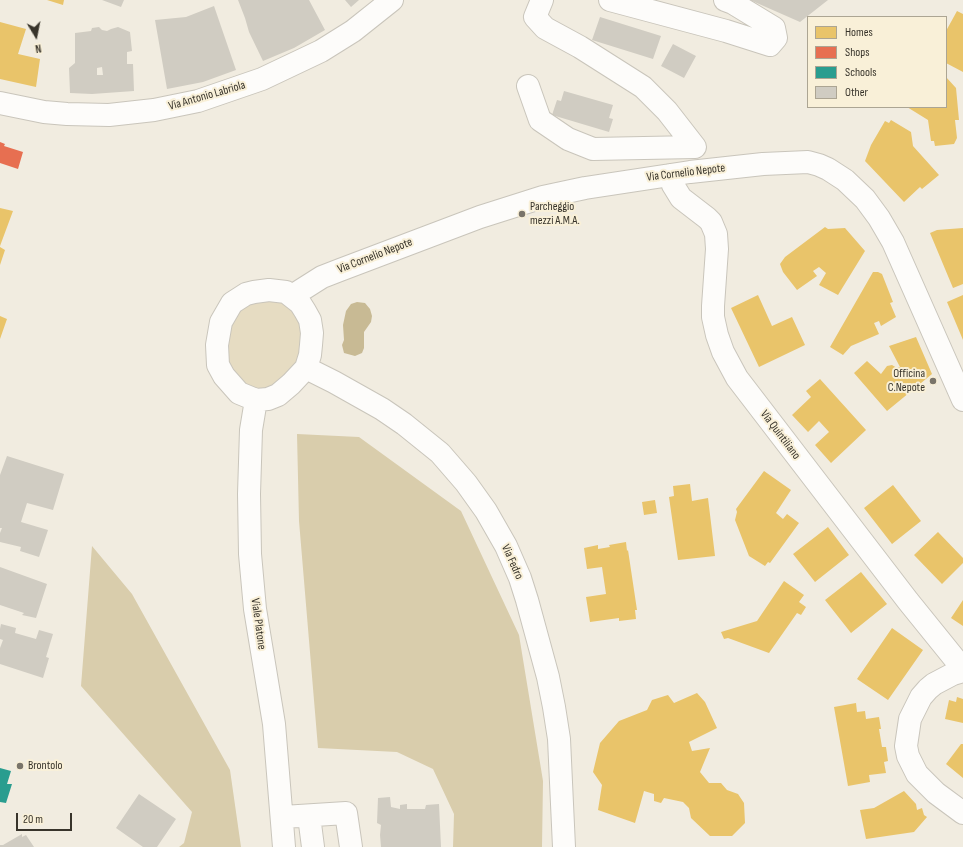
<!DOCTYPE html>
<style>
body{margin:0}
#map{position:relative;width:963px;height:847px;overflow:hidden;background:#f1ece0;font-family:"Sofia Sans Condensed",sans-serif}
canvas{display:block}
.legend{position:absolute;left:807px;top:16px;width:140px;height:92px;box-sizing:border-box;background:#f9f0d8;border:1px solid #aca593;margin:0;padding:5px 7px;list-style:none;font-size:12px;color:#38342b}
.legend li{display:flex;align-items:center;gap:8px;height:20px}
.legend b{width:20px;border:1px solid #aca593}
.north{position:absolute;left:16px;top:16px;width:40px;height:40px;-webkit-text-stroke:3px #f9f0d8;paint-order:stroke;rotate:170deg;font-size:11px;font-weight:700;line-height:16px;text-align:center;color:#38342b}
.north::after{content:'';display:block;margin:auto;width:14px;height:18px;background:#38342b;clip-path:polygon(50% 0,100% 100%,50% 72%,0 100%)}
.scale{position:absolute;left:16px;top:813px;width:56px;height:18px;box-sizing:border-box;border:2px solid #38342b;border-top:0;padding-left:5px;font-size:12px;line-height:14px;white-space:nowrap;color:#38342b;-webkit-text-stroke:3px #f9f0d8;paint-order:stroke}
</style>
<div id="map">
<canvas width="963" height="847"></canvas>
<ul class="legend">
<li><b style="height:11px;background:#e9c46a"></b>Homes</li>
<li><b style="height:11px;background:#e76f51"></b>Shops</li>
<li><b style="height:11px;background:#2a9d8f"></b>Schools</li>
<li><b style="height:11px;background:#d0ccc2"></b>Other</li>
</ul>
<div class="north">N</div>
<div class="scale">20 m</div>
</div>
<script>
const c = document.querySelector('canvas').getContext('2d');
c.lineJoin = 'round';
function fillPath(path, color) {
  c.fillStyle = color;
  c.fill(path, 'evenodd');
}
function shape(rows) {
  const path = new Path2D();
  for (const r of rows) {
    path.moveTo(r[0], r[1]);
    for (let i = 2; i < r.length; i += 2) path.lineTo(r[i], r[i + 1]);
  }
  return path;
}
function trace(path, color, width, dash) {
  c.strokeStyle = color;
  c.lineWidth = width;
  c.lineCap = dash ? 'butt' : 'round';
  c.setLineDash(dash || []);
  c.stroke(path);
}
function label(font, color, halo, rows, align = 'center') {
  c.font = font + ' "Sofia Sans Condensed",sans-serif';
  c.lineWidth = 4;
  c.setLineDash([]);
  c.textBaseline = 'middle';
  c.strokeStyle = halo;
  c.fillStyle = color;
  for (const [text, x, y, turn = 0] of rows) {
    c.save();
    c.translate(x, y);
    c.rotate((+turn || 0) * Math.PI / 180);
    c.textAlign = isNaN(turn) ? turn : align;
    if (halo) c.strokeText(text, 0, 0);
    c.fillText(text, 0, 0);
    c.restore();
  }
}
fillPath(shape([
 [270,300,284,303,299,317,303,351,288,379,265,389,251,387,240,380,227,361,225,344,233,319,241,309,251,303]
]), '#e6dcc2');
fillPath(shape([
 [297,434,359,437,461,511,519,635,543,781,542,847,453,847,454,814,433,769,397,752,318,748,299,521],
 [92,546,132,594,230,770,241,847,179,847,184,843,192,812,81,686]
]), '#d9cdac');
fillPath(shape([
 [357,302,365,303,370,309,372,316,371,322,364,332,364,348,362,353,355,356,344,353,342,345,344,340,343,325,346,311,351,304]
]), '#c8ba94');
fillPath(shape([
 [47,0,64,0,63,5],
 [957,11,963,14,963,72,946,63,946,31],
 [0,22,26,29,18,54,40,59,36,87,0,79],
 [946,77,956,88,959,120,955,120,957,138,954,144,935,146,934,141,931,141,928,120,907,107,946,107],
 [891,120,911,132,913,146,939,175,922,189,920,187,904,202,865,161,871,145,885,121,889,123],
 [0,208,13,211,0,246],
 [825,227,828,229,845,228,865,251,838,295,819,285,826,273,819,267,813,271,817,276,797,290,783,272,780,264,785,257],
 [963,228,963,284,953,288,930,233,937,230],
 [0,247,5,250,0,265],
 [873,272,878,272,882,274,893,302,890,303,896,317,881,326,879,321,874,323,879,334,851,346,843,355,830,347],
 [758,295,772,326,792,317,805,345,759,367,731,308],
 [963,295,963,340,947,302],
 [0,316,7,319,0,339],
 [916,337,932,374,887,411,854,373,867,361,881,374,887,366,892,365,897,368,900,367,889,346],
 [820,379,866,430,831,463,815,445,829,432,819,421,808,432,792,415,811,397,806,391],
 [764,471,791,490,776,513,783,519,787,514,799,523,770,563,768,562,765,566,749,556,735,520,737,512,736,509],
 [690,484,692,501,708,498,715,556,678,560,669,497,674,496,673,486],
 [893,485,921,521,892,544,864,508],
 [655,500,657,513,644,515,642,502],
 [828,527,849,555,815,582,793,554],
 [938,532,963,558,963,563,942,584,914,555],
 [626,542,627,551,628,550,637,610,635,610,636,619,619,621,619,618,590,622,586,597,606,594,602,567,587,569,584,548,598,545,598,549,610,547,609,545],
 [861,572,887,604,851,633,825,600],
 [784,581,804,595,799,602,806,607,801,615,797,613,769,653,728,638,724,639,721,632,757,621],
 [963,600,963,626,951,618],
 [892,628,923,650,888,700,857,679],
 [697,693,705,702,717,728,689,742,692,751,710,748,700,772,709,783,721,783,727,790,738,794,744,803,745,823,732,836,710,836,691,818,689,808,683,802,664,798,661,803,654,801,654,794,644,791,635,823,598,810,602,785,593,772,600,743,619,721,647,710,652,700,668,695,674,703],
 [957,697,963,699,963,723,945,719,949,700,956,702],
 [856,703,857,712,865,711,866,719,879,717,881,729,879,729,882,747,886,747,888,761,884,762,886,773,869,775,870,782,848,786,834,707],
 [961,744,963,744,963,778,946,764],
 [904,791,916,804,917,810,922,808,924,815,927,817,914,832,866,839,860,810,874,808]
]), '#e9c46a');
fillPath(shape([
 [0,142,5,144,4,146,23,152,18,169,0,163]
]), '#e76f51');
fillPath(shape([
 [0,768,11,771,7,784,12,784,6,803,0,802]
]), '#2a9d8f');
fillPath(shape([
 [102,0,124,0,121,7],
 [238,0,309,0,325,30,294,48,263,61,249,32,245,18],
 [345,0,359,0,351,7],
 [750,0,828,0,800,22],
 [214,6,236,70,203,82,167,89,155,20,186,17],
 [600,17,661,36,653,59,592,40],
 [99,27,102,30,107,31,111,29,118,27,130,32,132,51,127,52,127,64,133,64,134,91,92,94,70,93,69,68,75,63,75,33,91,31,92,28],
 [102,67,103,75,97,75,97,68],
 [673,44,696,56,684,78,661,66],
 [564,91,613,105,609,118,613,119,609,132,552,115,557,100,561,101],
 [7,456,64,474,53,510,27,503,21,522,48,530,39,557,20,551,21,547,0,542,0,533,2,528,0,528,0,475],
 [0,567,47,584,36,618,22,615,24,613,0,605],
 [1,624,16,628,15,633,36,639,39,630,53,634,46,657,49,658,43,678,0,664,0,648,3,640,0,639,0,629],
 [139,794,176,819,157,847,143,847,116,828],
 [390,797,391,807,400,809,400,805,407,804,407,809,425,809,426,805,439,804,441,847,381,847,380,835,381,825,377,823,378,798],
 [22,834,22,837,26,835,34,847,0,847,0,845,3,845]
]), '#d0ccc2');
const minor = shape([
 [610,0,726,31,770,45,776,38,774,28,733,3,725,0],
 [528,86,540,120,568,139,593,149,695,147,667,111,643,87,580,47,545,28,535,17,542,0],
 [0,103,44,112,67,114,109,115,154,110,198,101,262,79,321,51,353,31,392,0],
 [670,175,673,185,681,198,707,218,711,222,716,234,717,249,713,306,713,317,717,335,723,352,737,378,908,601,963,669],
 [269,290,286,292,300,303,305,311,310,320,312,333,311,345,310,355,306,368,291,384,278,395,268,399,256,400,239,393,224,376,218,365,217,345,221,322,232,303,246,294,254,292,269,290],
 [292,296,322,277,340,270,480,217,543,197,585,188,690,172,763,164,808,162,819,165,828,169,845,180,865,199,879,218,893,242,963,400],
 [306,368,334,382,382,409,404,424,440,453,466,483,486,511,506,546,520,578,527,600,548,677,554,707,559,739,564,847],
 [256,400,251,430,249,494,250,554,255,609,274,724,284,847],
 [963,671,953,674,934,684,928,689,921,697,910,719,906,746,908,756,917,774,936,793,963,813],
 [309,816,313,847],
 [283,817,346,813,351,847]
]);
trace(minor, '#c9c5bb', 24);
trace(minor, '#fdfcfa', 22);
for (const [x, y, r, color] of [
 [522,214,4,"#79746a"],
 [933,381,4,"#79746a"],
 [20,766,4,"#79746a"]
]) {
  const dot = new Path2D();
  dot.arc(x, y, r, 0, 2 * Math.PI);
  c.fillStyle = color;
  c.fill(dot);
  trace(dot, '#f9f0d8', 1.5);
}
label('12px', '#38342b', '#f9f0d8', [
 ["Via Antonio Labriola",207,96,-16],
 ["Via Cornelio Nepote",686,173,-7],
 ["Via Cornelio Nepote",375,256,-21],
 ["Via Quintiliano",780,435,53],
 ["Via Fedro",512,562,66],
 ["Viale Platone",258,624,82]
]);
label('12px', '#38342b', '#f9f0d8', [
 ["Parcheggio",530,207],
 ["mezzi A.M.A.",530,221],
 ["Officina",925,374,"right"],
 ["C.Nepote",925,388,"right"],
 ["Brontolo",28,766]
], 'left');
</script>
